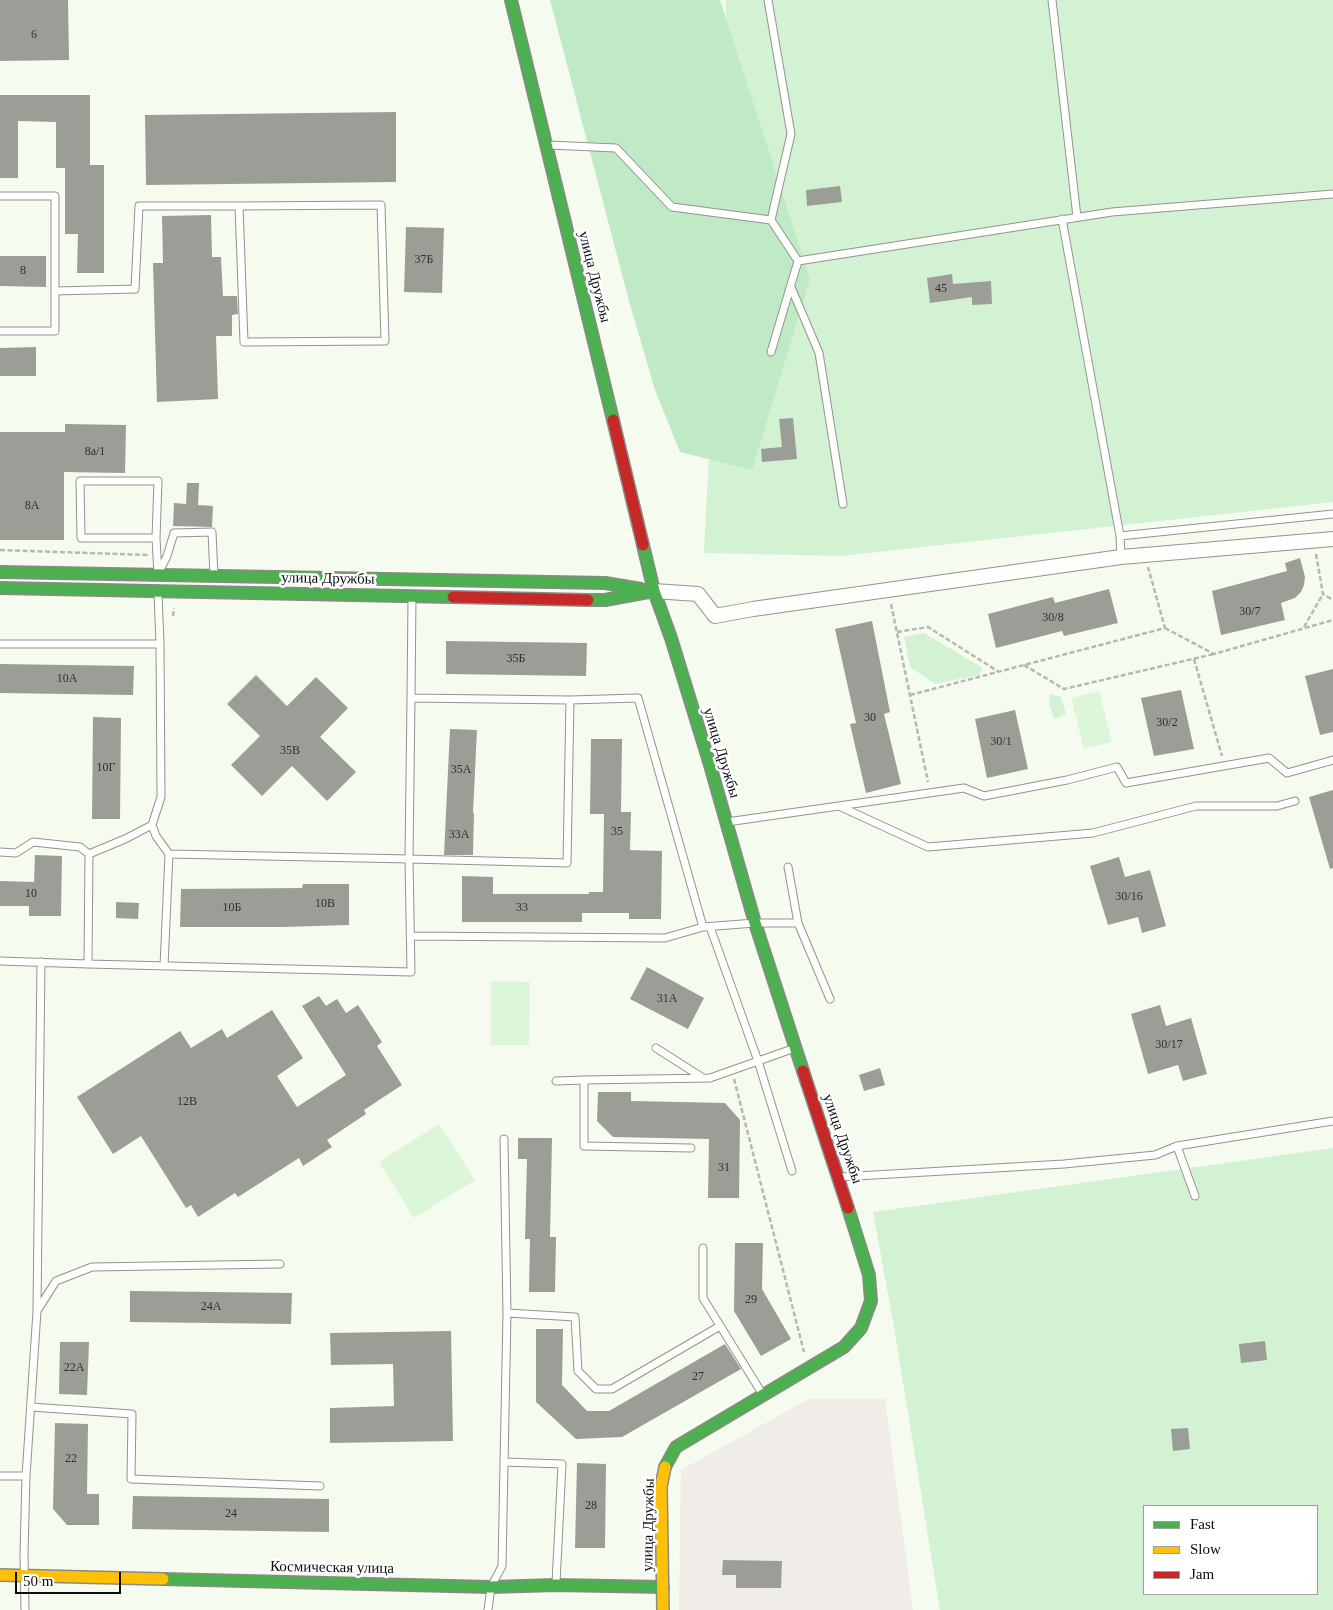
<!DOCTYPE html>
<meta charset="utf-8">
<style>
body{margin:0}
#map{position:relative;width:1333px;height:1610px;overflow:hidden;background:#f6fbf0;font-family:"Times New Roman",serif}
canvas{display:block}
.legend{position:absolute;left:1143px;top:1505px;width:175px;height:90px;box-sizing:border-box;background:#fff;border:1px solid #9e9e9e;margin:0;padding:6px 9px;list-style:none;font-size:15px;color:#0d0d0d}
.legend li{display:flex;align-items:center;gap:10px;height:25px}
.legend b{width:25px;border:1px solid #9e9e9e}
.scale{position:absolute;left:15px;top:1572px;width:106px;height:22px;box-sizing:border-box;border:2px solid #0d0d0d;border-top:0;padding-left:6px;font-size:15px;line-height:18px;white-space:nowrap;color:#0d0d0d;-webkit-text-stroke:4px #fff;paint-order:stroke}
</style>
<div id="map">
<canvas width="1333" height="1610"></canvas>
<ul class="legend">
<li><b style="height:6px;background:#4caf50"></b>Fast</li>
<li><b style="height:6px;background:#ffc107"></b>Slow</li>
<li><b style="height:6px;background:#c62828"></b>Jam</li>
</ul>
<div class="scale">50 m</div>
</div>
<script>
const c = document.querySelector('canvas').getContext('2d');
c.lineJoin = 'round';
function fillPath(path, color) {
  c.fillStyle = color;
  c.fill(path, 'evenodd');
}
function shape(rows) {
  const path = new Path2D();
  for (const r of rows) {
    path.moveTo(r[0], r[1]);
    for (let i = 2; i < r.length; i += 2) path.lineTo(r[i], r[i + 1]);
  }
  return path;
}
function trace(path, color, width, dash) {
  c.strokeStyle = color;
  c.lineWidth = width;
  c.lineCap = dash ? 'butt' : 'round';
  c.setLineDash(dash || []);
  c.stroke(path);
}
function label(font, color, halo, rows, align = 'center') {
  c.font = font + ' "Times New Roman",serif';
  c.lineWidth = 5;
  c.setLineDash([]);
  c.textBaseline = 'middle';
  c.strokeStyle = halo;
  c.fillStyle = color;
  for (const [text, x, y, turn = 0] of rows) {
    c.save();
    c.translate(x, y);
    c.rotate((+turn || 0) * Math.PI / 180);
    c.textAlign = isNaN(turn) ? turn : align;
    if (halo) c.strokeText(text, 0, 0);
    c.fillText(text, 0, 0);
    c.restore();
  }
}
fillPath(shape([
 [809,1399,885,1399,913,1610,679,1610,681,1470]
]), '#f0ecea');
fillPath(shape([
 [726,0,1333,0,1333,502,841,556,704,553,725,124],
 [924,633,983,668,979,675,935,684,910,667,904,637],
 [1050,694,1061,697,1066,714,1054,719,1049,704],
 [1333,1148,1333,1610,940,1610,894,1327,873,1212],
 [1144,1506,1317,1506,1317,1594,1144,1594]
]), '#d2f2d3');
fillPath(shape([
 [550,0,720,0,810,279,752,470,680,452,655,390,629,301]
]), '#c0eac5');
fillPath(shape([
 [1099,691,1112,742,1084,749,1071,698],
 [491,981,530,982,529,1045,491,1045],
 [439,1124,475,1180,414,1218,379,1162]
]), '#dcf6d9');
fillPath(shape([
 [0,0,68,0,69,60,0,61],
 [0,95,90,95,90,165,104,165,104,273,77,273,78,234,65,234,65,168,56,168,56,122,18,121,18,178,0,178],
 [396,112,396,182,146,185,145,115],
 [840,186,842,202,807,206,806,190],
 [211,215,212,257,221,257,223,296,237,296,238,314,232,315,232,336,216,336,218,399,157,402,153,263,163,263,162,216],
 [406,227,444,228,442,293,404,292],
 [0,256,46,256,46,287,0,286],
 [952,274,953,284,991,281,992,304,972,305,972,297,930,303,927,278],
 [36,347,36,376,0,376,0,348],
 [793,418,797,459,762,462,761,449,782,447,779,419],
 [65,424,126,425,125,473,64,472,64,540,0,540,0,432,65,432],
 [187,483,199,483,198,505,213,506,212,527,173,526,174,503,186,504],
 [1300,558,1305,577,1304,585,1301,592,1295,598,1281,603,1285,620,1221,635,1212,591,1287,571,1285,563],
 [1109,589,1118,623,1064,636,1062,631,996,648,988,614,1053,597,1055,603],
 [872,621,890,712,884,714,901,784,866,793,850,724,856,723,835,629],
 [446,641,587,643,586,676,446,674],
 [0,664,134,666,133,695,0,693],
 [1333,669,1333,732,1320,735,1305,676],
 [256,675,287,706,316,677,348,708,320,737,356,772,327,801,292,766,262,796,231,765,260,736,227,704],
 [1181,690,1194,749,1154,756,1141,698],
 [1015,710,1028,769,987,778,975,719],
 [93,717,121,718,120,819,92,819],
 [450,729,477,730,473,813,474,813,473,855,444,855],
 [591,739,622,739,621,812,631,812,630,850,662,851,661,919,629,919,629,913,582,913,582,922,462,922,462,876,493,877,493,894,589,894,589,892,603,892,604,814,590,814],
 [1333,790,1333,868,1330,869,1309,797],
 [35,855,62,856,61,916,29,916,29,906,0,906,0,881,34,882],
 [1119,857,1125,877,1150,870,1166,926,1142,933,1138,917,1108,925,1090,866],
 [303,884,349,884,349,925,283,927,180,927,181,889,302,888],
 [116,902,139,903,138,919,116,918],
 [647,967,704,998,688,1029,630,999],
 [319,996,326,1006,337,999,346,1013,358,1005,382,1042,377,1046,402,1085,364,1110,366,1114,327,1140,332,1147,303,1166,299,1158,238,1197,235,1193,198,1217,191,1205,186,1208,141,1136,113,1154,77,1097,180,1031,191,1048,222,1029,227,1038,272,1010,303,1058,277,1076,297,1107,346,1075,302,1006],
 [1160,1005,1166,1026,1191,1018,1207,1074,1183,1081,1178,1065,1148,1074,1131,1014],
 [880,1068,885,1085,864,1091,859,1075],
 [598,1092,631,1092,631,1101,725,1103,740,1120,739,1198,708,1198,709,1139,613,1137,597,1121],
 [518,1138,552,1138,550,1237,556,1237,555,1292,529,1292,530,1239,525,1239,527,1159,518,1159],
 [735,1243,763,1243,762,1289,791,1339,761,1356,734,1311],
 [130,1291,292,1293,291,1324,130,1322],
 [536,1329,563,1329,562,1385,587,1411,609,1411,725,1344,741,1369,622,1437,576,1439,536,1402],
 [451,1331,453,1441,330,1443,330,1408,394,1406,393,1364,331,1365,330,1333],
 [1265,1341,1267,1360,1241,1363,1239,1344],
 [60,1342,89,1342,87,1395,59,1394],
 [55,1423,88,1424,87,1494,99,1494,99,1525,67,1525,53,1509],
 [1188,1428,1190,1449,1173,1451,1171,1429],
 [577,1463,606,1464,605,1548,575,1548],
 [133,1496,329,1499,329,1532,132,1529],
 [723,1560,782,1561,781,1588,736,1588,736,1575,722,1575]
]), '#9b9e96');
const lane = shape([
 [768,0,791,134,771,220,798,261],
 [1052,0,1077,217],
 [548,145,616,148,672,207,771,220],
 [0,196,55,196,55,331,0,331],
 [1062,219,1120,536],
 [798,261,1112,212,1333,194],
 [791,287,819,353,843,504],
 [55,291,135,289,139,206,239,206,244,342,385,341,381,205,239,206],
 [771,352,798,261],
 [156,538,81,538,80,481,158,481,156,538,158,575],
 [1121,557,1120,536,1333,514],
 [158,574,167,556,174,533,212,532,214,576],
 [158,593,160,644,161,797,152,825,156,836,169,854,164,966],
 [0,644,160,644],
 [570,700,638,698,703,927],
 [841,807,928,847,1093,833,1196,806,1277,806,1295,801],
 [727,822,964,788,984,796,1067,780,1117,767,1126,783,1269,758,1287,773,1333,760],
 [0,852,16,853,33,842,80,847,89,854,88,964,0,961],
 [89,854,125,839,152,825],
 [169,854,409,859,411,698],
 [798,923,830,999],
 [710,927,758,1061,792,1171],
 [410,936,665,938,703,927,755,923,798,923,788,867],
 [88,964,411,972,409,859,567,863,570,700,411,698,412,596],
 [656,1048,703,1078],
 [556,1081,584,1080],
 [1177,1146,1333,1121],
 [691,1148,584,1146,584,1080,710,1078,795,1048],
 [840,1177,1064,1164,1155,1155,1177,1146,1195,1196],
 [703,1248,703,1298,763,1395],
 [37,1309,41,962],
 [507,1313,575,1317,578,1371,596,1389,612,1389,720,1326],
 [31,1407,132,1414,131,1479,320,1486],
 [504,1462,562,1464,556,1583],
 [0,1476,26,1476,24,1554,25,1610],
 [26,1476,37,1311,56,1281,92,1267,280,1264],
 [488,1610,491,1587,502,1566,507,1313,504,1139]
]);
const street = shape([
 [654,591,698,594,715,616,753,609,1121,557,1333,539]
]);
const fast = shape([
 [511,0,613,420],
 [643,545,654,591,671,638,710,765,755,923,803,1071],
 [0,572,605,583,641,589],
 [0,588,453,597],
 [588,600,605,600,654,591],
 [665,1467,676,1447,844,1347,861,1328,871,1301,869,1275,848,1208],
 [163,1579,491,1587,556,1585,663,1587]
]);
const slow = shape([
 [0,1575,163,1579],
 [663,1610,661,1487,665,1467]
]);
const jam = shape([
 [613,420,643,545],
 [453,597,588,600],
 [803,1071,848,1208]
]);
trace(lane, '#92948f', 9);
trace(street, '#92948f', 16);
trace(fast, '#898b86', 14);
trace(slow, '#898b86', 14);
trace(jam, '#898b86', 14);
trace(shape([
 [0,550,148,555],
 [1316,554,1323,594,1333,600],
 [891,604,928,782],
 [173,616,174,608],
 [1304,627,1323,594],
 [1165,628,1214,654,1333,620],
 [897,632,928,627,999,672],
 [1194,659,1222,756],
 [1024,665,1064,689,1214,654],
 [910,695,1165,628,1148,567],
 [734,1079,804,1352]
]), '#b7b8b6', 2.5, [5, 2.5]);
trace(lane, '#fefefd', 7);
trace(street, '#fefefd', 14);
trace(fast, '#4caf50', 11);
trace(slow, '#ffc107', 11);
trace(jam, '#c62828', 11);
label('12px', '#30312f', null, [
 ["6",34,35],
 ["37Б",424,260],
 ["8",23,271],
 ["45",941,289],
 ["8а/1",95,452],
 ["8А",32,506],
 ["30/7",1250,612],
 ["30/8",1053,618],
 ["35Б",516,659],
 ["10А",67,679],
 ["30",870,718],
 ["30/2",1167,723],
 ["30/1",1001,742],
 ["35В",290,751],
 ["10Г",106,768],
 ["35А",461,770],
 ["35",617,832],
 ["33А",459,835],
 ["10",31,894],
 ["30/16",1129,897],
 ["10В",325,904],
 ["10Б",232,908],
 ["33",522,908],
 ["31А",667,999],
 ["30/17",1169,1045],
 ["12В",187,1102],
 ["31",724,1168],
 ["29",751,1300],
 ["24А",211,1307],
 ["22А",74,1368],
 ["27",698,1377],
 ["22",71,1459],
 ["28",591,1506],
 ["24",231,1514]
]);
label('15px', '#0d0d0d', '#fff', [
 ["улица Дружбы",594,277,76],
 ["улица Дружбы",328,579,1],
 ["улица Дружбы",721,753,73],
 ["улица Дружбы",842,1139,71],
 ["улица Дружбы",649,1525,-89],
 ["Космическая улица",332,1568,1]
]);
</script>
